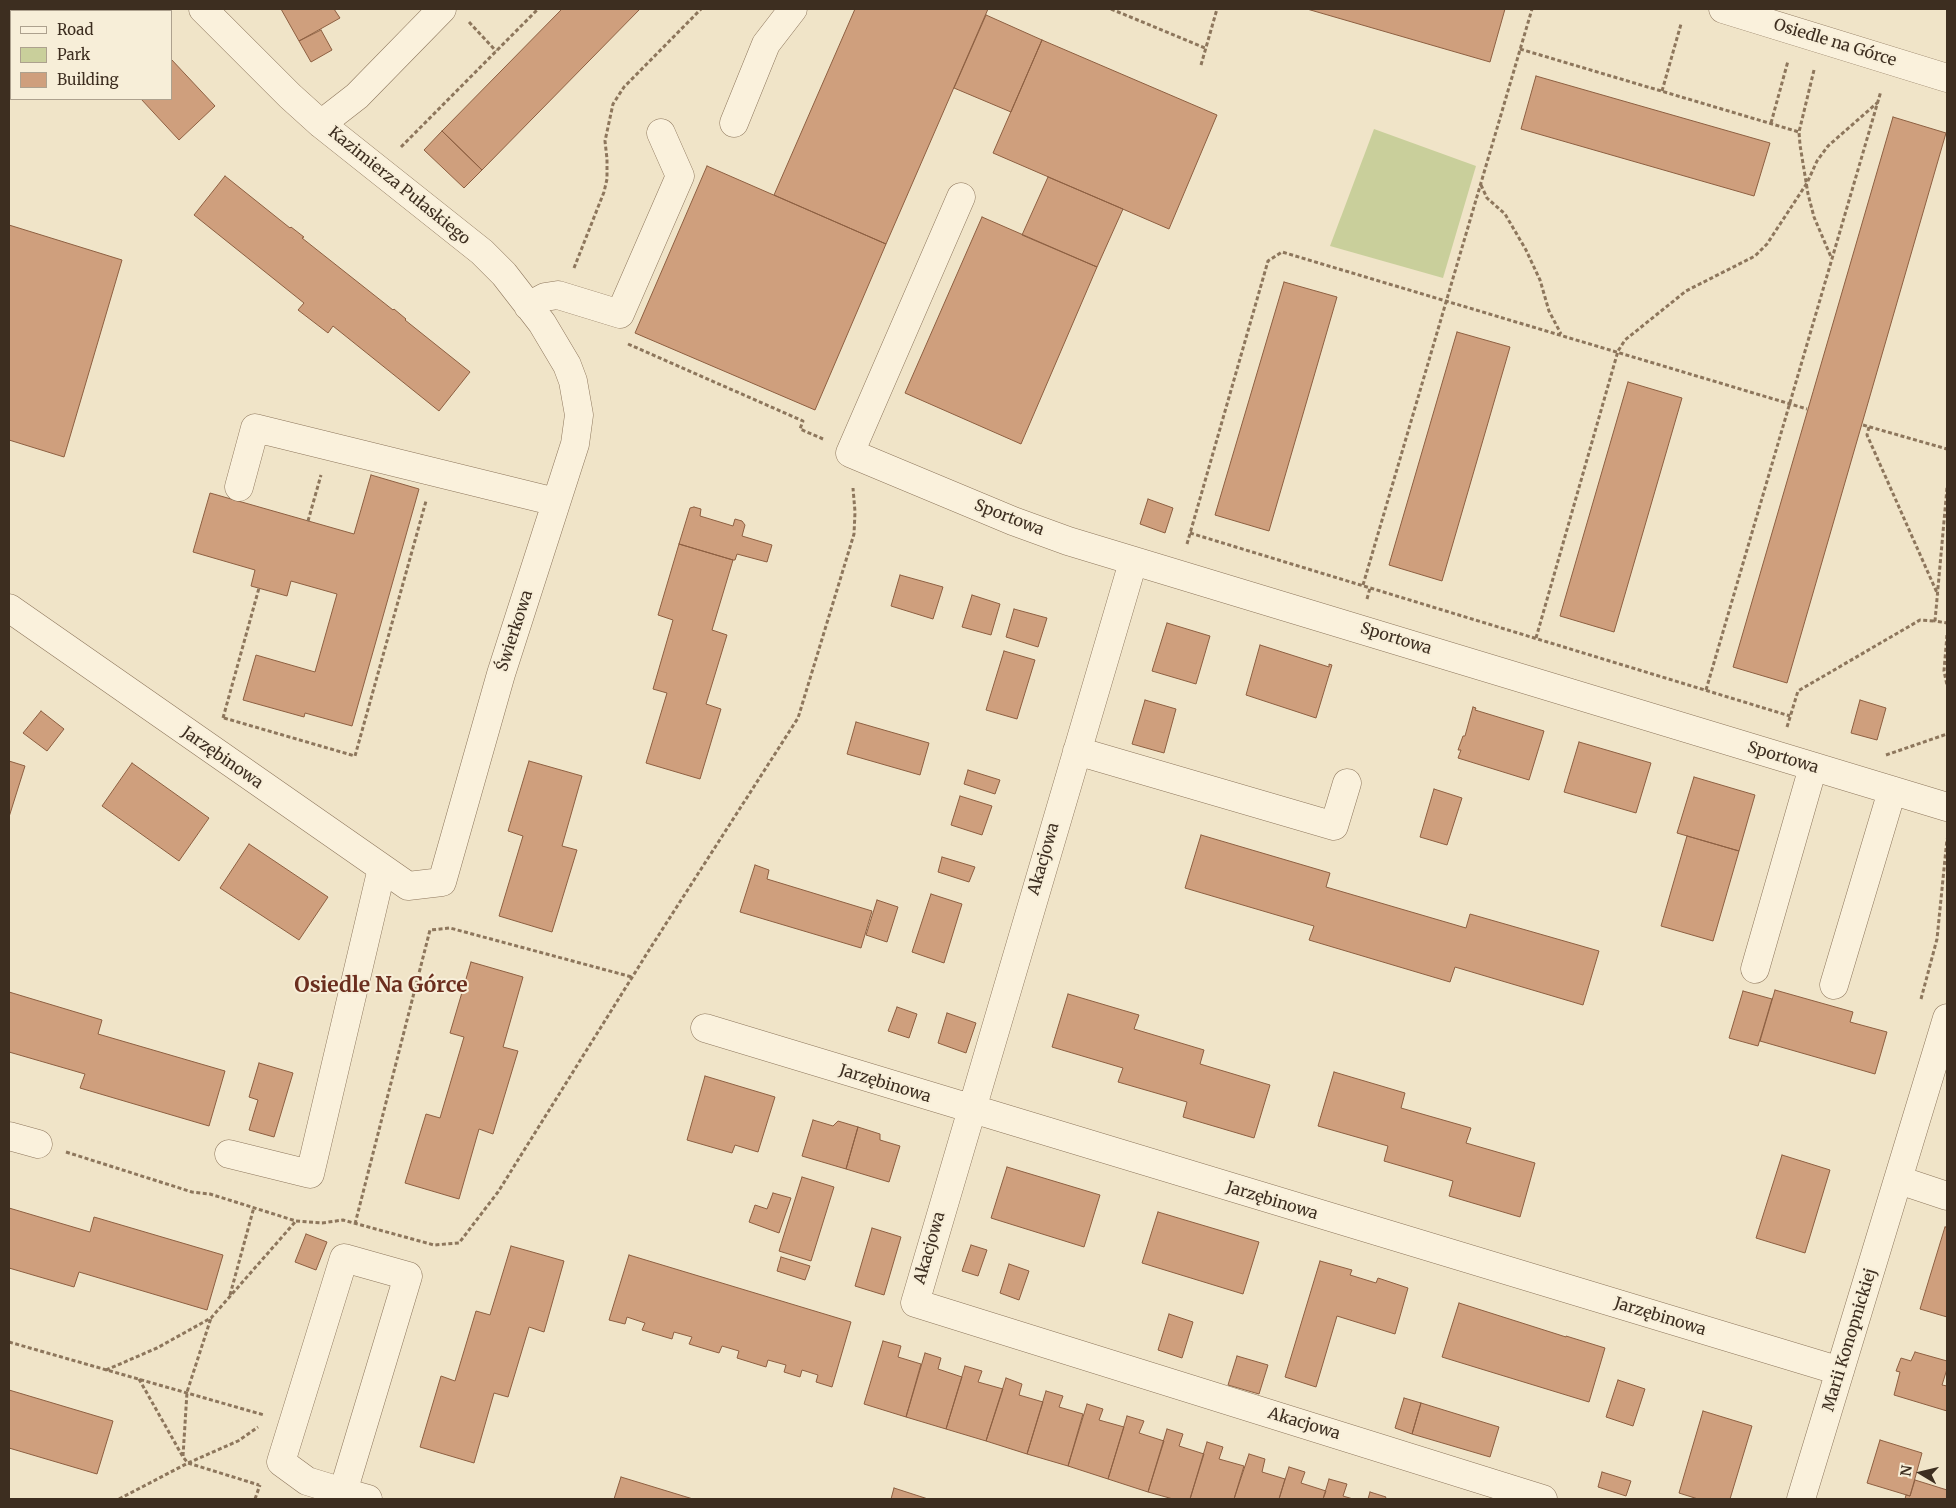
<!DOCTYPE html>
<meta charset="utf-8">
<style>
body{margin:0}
#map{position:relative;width:1956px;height:1508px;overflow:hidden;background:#f0e4c8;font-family:Merriweather,serif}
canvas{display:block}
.frame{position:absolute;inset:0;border:10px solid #3d2e20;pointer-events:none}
.legend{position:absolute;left:10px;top:10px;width:162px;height:90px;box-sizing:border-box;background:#f7eed8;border:1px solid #ada18e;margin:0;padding:6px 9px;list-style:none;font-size:15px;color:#3d2e20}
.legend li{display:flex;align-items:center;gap:10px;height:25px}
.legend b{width:25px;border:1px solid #ada18e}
.north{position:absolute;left:1896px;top:1448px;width:50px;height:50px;-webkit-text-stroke:4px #f7eed8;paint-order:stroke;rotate:279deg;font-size:14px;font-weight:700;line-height:20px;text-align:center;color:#3d2e20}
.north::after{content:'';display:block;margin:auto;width:18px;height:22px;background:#3d2e20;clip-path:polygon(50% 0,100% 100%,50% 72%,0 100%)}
</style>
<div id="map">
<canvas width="1956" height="1508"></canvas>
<div class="frame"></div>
<ul class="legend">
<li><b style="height:6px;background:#faf1dc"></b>Road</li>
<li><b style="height:14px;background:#c9cf9b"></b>Park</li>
<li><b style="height:14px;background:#cf9f7d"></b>Building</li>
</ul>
<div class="north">N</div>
</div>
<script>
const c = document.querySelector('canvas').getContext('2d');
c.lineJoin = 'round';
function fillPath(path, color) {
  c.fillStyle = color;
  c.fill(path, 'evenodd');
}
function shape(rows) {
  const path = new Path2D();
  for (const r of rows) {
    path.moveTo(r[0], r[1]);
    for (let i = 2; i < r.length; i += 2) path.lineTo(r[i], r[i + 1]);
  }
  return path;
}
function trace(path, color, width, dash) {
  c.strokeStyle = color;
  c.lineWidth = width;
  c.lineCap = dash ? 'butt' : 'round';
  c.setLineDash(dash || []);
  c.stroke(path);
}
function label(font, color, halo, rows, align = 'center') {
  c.font = font + ' Merriweather,serif';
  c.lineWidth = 4;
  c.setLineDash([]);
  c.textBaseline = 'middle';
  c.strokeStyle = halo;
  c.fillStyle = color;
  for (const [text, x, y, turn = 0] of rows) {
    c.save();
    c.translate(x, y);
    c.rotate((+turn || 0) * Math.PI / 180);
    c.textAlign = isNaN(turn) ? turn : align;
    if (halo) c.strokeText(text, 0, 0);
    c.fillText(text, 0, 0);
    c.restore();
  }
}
fillPath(shape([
 [1374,129,1476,166,1443,278,1330,246]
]), '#c9cf9b');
const building = shape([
 [281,9,334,9,340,18,299,41,281,9],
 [562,9,640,9,482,170,442,131,562,9],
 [855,9,988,9,886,244,774,195,855,9],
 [1307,9,1505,9,1490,62,1307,9],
 [986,15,1042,40,1011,112,954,88,986,15],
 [321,30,332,50,311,62,299,41,321,30],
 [1042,40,1217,115,1169,229,993,153,1042,40],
 [171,59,215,106,179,140,141,99,171,99,171,59],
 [1536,76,1770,143,1754,196,1521,129,1536,76],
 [1893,117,1946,133,1787,683,1733,667,1893,117],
 [442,131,482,170,464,188,424,150,442,131],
 [707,166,886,244,815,410,635,333,707,166],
 [225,176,290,228,291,227,304,237,302,238,393,310,394,309,406,319,405,320,470,372,439,411,333,326,328,333,298,310,304,303,194,215,225,176],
 [1048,177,1123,209,1097,267,1022,235,1048,177],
 [982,217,1097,267,1021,444,905,393,982,217],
 [9,225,122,260,64,457,9,440,9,225],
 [1284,282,1337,297,1269,531,1215,515,1284,282],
 [1457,332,1510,347,1442,581,1389,565,1457,332],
 [1628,382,1682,398,1614,632,1560,616,1628,382],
 [371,475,419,489,352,726,305,713,304,717,243,700,256,655,315,672,337,594,291,581,287,596,251,586,255,570,193,552,210,493,354,534,371,475],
 [1148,499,1173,508,1165,533,1140,524,1148,499],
 [694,507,701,509,700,516,733,526,735,519,742,521,745,525,742,536,772,545,767,562,737,554,735,560,733,560,679,544,690,508,694,507],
 [679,544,733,560,712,630,727,635,706,704,721,709,700,779,646,763,667,693,653,689,673,620,658,615,679,544],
 [900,575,943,587,933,619,891,606,900,575],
 [972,595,1000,604,991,635,962,627,972,595],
 [1014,609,1047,618,1038,647,1006,637,1014,609],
 [1167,623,1210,636,1196,684,1152,671,1167,623],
 [1260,645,1329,667,1329,664,1332,665,1316,718,1246,695,1260,645],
 [1004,651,1035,660,1017,719,986,710,1004,651],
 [1145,700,1176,709,1164,753,1132,744,1145,700],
 [1860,700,1886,708,1877,740,1851,733,1860,700],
 [1473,707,1476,708,1475,710,1544,731,1529,780,1458,758,1461,750,1458,750,1463,736,1465,736,1473,707],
 [41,711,64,729,47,751,23,733,41,711],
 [856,722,929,743,920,775,847,754,856,722],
 [1579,742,1651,763,1636,813,1564,792,1579,742],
 [9,761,25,766,9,817,9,761],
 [529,761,582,776,562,846,577,850,552,932,499,916,523,836,508,831,529,761],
 [132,763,209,818,179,861,102,806,132,763],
 [968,770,1000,780,995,794,964,784,968,770],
 [1694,777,1755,795,1739,851,1677,833,1694,777],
 [1434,789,1462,798,1447,845,1420,837,1434,789],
 [960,796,992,806,982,835,951,825,960,796],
 [1201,835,1330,873,1326,887,1466,928,1470,914,1599,951,1583,1005,1455,967,1450,982,1309,940,1314,926,1185,888,1201,835],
 [1687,836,1739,851,1713,941,1661,926,1687,836],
 [249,844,328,897,299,940,220,888,249,844],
 [942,857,975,867,969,882,938,872,942,857],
 [755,865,769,870,767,879,872,911,861,948,740,912,755,865],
 [931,894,962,904,944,963,912,952,931,894],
 [877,900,898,907,887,942,866,935,877,900],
 [471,962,523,977,503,1047,518,1051,493,1134,479,1129,459,1199,405,1183,426,1114,440,1118,464,1037,450,1033,471,962],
 [1775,990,1853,1012,1850,1022,1887,1032,1875,1074,1760,1041,1775,990],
 [1743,991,1772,999,1758,1046,1729,1038,1743,991],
 [9,992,102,1020,98,1034,225,1071,209,1126,80,1088,85,1074,9,1052,9,992],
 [1068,994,1139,1015,1134,1029,1204,1050,1200,1064,1270,1085,1254,1138,1183,1117,1187,1102,1118,1082,1123,1068,1052,1047,1068,994],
 [897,1007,917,1014,909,1038,888,1031,897,1007],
 [947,1013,976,1023,966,1053,938,1043,947,1013],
 [259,1063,293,1073,274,1137,249,1130,258,1100,249,1097,259,1063],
 [1334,1072,1405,1093,1401,1108,1471,1128,1466,1143,1535,1163,1520,1217,1449,1196,1453,1181,1384,1161,1388,1146,1318,1126,1334,1072],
 [705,1076,775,1097,758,1152,735,1145,732,1153,687,1140,705,1076],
 [813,1120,833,1126,838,1121,858,1127,846,1169,802,1156,813,1120],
 [858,1127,880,1134,880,1140,900,1146,889,1182,846,1169,858,1127],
 [1782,1155,1830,1170,1805,1253,1756,1238,1782,1155],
 [1007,1167,1100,1195,1084,1247,991,1218,1007,1167],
 [802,1177,834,1187,811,1261,779,1251,802,1177],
 [773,1193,791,1198,779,1233,749,1222,755,1205,767,1209,773,1193],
 [9,1208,90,1232,94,1217,223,1255,207,1310,79,1272,74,1287,9,1268,9,1208],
 [1158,1212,1259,1242,1243,1294,1142,1263,1158,1212],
 [1945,1227,1947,1227,1947,1317,1920,1309,1945,1227],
 [872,1228,901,1237,884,1295,855,1286,872,1228],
 [306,1234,327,1242,316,1270,295,1262,306,1234],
 [971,1245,987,1250,978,1276,962,1271,971,1245],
 [511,1246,564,1261,544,1332,529,1327,508,1397,494,1393,474,1463,420,1447,441,1376,455,1381,476,1311,490,1315,511,1246],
 [629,1255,851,1322,832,1387,816,1382,818,1375,802,1370,800,1377,784,1372,786,1365,768,1360,766,1367,737,1358,739,1351,722,1346,719,1353,689,1344,692,1337,674,1332,672,1339,642,1330,645,1323,627,1317,625,1324,609,1320,629,1255],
 [781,1257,810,1266,805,1280,777,1271,781,1257],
 [1320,1261,1352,1270,1350,1275,1376,1283,1378,1278,1408,1288,1395,1334,1337,1316,1316,1387,1285,1377,1320,1261],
 [1009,1264,1029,1271,1019,1300,1000,1293,1009,1264],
 [1459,1303,1566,1337,1566,1336,1605,1348,1589,1402,1442,1357,1459,1303],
 [1169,1314,1193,1322,1182,1358,1158,1350,1169,1314],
 [883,1341,901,1346,898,1357,921,1364,906,1417,864,1404,883,1341],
 [1915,1352,1947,1361,1947,1369,1942,1385,1947,1386,1947,1411,1894,1395,1900,1372,1896,1371,1901,1358,1911,1361,1915,1352],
 [925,1353,941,1358,938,1369,962,1377,946,1429,906,1417,925,1353],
 [1237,1356,1268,1365,1259,1394,1228,1385,1237,1356],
 [965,1366,982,1371,978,1382,1003,1389,986,1441,946,1429,965,1366],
 [1006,1378,1022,1384,1019,1395,1043,1402,1027,1454,986,1441,1006,1378],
 [1618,1380,1645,1389,1633,1426,1606,1417,1618,1380],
 [9,1390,113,1421,97,1474,9,1448,9,1390],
 [1046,1391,1063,1396,1059,1407,1083,1414,1068,1466,1027,1454,1046,1391],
 [1404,1398,1421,1403,1412,1434,1395,1428,1404,1398],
 [1421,1403,1499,1427,1490,1457,1412,1434,1421,1403],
 [1087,1404,1103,1409,1099,1420,1124,1427,1108,1479,1068,1466,1087,1404],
 [1703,1411,1752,1426,1730,1499,1698,1499,1679,1493,1703,1411],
 [1127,1416,1144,1421,1139,1433,1164,1441,1148,1492,1108,1479,1127,1416],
 [1167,1429,1183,1434,1179,1446,1204,1454,1190,1499,1173,1499,1148,1492,1167,1429],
 [1880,1440,1922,1453,1910,1496,1867,1483,1880,1440],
 [1207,1442,1223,1447,1219,1459,1244,1466,1234,1499,1190,1499,1207,1442],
 [1249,1454,1265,1459,1262,1472,1285,1479,1279,1499,1234,1499,1249,1454],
 [1289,1467,1305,1472,1301,1483,1326,1491,1323,1499,1279,1499,1289,1467],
 [1602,1472,1631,1481,1626,1496,1598,1487,1602,1472],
 [621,1477,693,1499,614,1499,621,1477],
 [1329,1479,1347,1484,1343,1496,1353,1499,1323,1499,1329,1479],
 [1915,1480,1947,1490,1947,1499,1905,1499,1906,1495,1910,1496,1915,1480],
 [894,1488,928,1499,891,1499,894,1488],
 [1370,1492,1386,1497,1385,1499,1368,1499,1370,1492]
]);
fillPath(building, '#cf9f7d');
trace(building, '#8d5f41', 1);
const minor = shape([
 [1723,9,1947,78],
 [734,123,766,44,793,9],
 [321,124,357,96,442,9],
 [961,197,850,453,1013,521,1068,541,1947,807],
 [528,306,545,297,558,295,620,314,680,176,661,133],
 [239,487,255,428,556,502],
 [1133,562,915,1303,1543,1499],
 [9,608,408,886,442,882,501,674,575,444,579,415,573,381,567,365,542,323,504,274,482,252,321,124,290,96,203,9],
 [1077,751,1334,826,1347,783],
 [1755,969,1813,767],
 [1834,985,1892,791],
 [705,1028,1840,1371],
 [9,1136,38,1144],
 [229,1154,310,1174,382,868],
 [1899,1180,1947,1196],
 [343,1492,408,1276,344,1258,281,1462,307,1481,343,1492,368,1499],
 [1801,1499,1947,1018]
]);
trace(minor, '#8d765c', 29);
trace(shape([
 [1111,9,1205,48],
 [469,22,496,51],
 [1520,49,1799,132],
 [1201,65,1217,9],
 [1814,70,1799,132,1800,145,1808,194,1814,217,1831,257],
 [1662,91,1681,24],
 [1771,123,1788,61],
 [401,147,538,9],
 [1481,185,1487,198,1505,214,1526,250,1540,280,1549,311,1561,334],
 [574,268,604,192,607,179,607,159,605,141,613,104,624,87,701,9],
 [628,344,803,421,800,429,823,439],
 [1863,425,1947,449],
 [1869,427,1867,435,1938,595],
 [1947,488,1935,621,1947,623],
 [308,521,321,475],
 [1190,533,1790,716],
 [1187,544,1268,261,1282,252,1807,409],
 [1363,585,1532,9],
 [1367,599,1370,588],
 [1947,635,1944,671,1947,685],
 [1536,638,1618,351,1625,340,1686,291,1755,256,1767,244,1807,183,1817,161,1828,146,1877,103],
 [1706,690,1881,91],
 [223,718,259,588],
 [224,718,355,756,426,501],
 [1787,727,1798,691,1920,620,1935,621],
 [1886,755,1947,734],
 [1921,999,1937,939,1947,839],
 [66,1152,192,1192,210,1194,296,1221,322,1223,343,1220,434,1245,459,1243,498,1192,651,947,798,718,854,534,855,512,853,488],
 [355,1224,430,930,450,928,632,977],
 [230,1295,254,1207],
 [9,1342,264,1415],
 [106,1370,157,1348,211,1318,296,1221],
 [139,1379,183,1457,188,1463,259,1485],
 [183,1456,187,1392,211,1318],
 [119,1499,188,1463,238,1441,258,1427],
 [255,1499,260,1485]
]), '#8d765c', 3, [4, 2.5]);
trace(minor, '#faf1dc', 28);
label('16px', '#3d2e20', '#f7eed8', [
 ["Osiedle na Górce",1835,43,17],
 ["Kazimierza Pułaskiego",399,186,39],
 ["Sportowa",1009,518,21],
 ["Świerkowa",515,631,-72],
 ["Sportowa",1396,639,17],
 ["Jarzębinowa",222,758,35],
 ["Sportowa",1783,758,17],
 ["Akacjowa",1044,859,-74],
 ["Jarzębinowa",885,1084,17],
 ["Jarzębinowa",1272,1201,17],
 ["Akacjowa",930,1248,-74],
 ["Jarzębinowa",1660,1317,17],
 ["Marii Konopnickiej",1850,1340,-73],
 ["Akacjowa",1304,1424,17]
]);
label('bold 21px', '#6b2e1e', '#f7eed8', [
 ["Osiedle Na Górce",381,986]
]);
</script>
